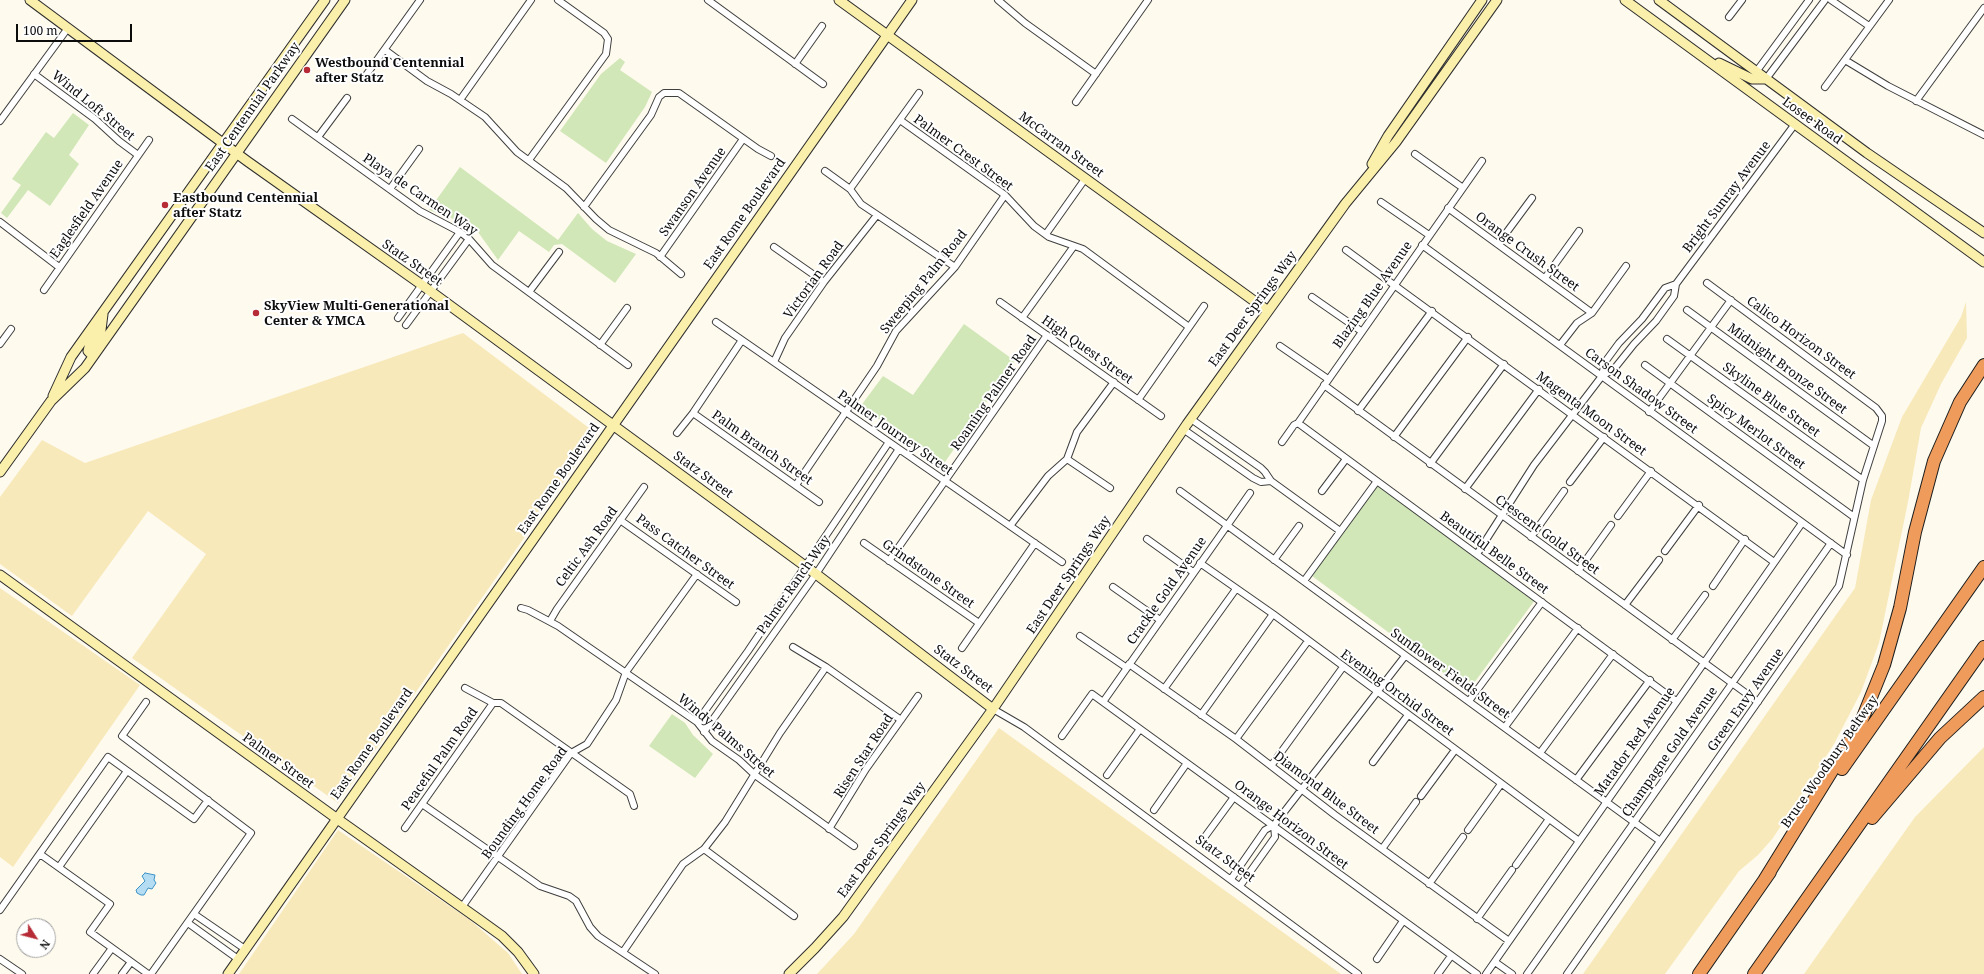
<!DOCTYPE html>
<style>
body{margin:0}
#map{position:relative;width:1984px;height:974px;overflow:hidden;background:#fefaed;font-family:"Noto Serif",serif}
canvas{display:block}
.north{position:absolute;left:16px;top:918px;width:40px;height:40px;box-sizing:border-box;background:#fff;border:1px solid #9e9e9e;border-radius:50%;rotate:126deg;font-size:11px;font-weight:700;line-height:16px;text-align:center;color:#0c0c0c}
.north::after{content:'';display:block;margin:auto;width:14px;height:18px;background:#b62b35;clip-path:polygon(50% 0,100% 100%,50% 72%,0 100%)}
.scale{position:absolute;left:16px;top:24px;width:116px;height:18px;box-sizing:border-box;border:2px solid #0c0c0c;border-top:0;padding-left:5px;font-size:12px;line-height:14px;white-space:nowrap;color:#0c0c0c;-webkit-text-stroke:3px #fff;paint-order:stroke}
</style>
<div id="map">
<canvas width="1984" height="974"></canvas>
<div class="north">N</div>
<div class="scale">100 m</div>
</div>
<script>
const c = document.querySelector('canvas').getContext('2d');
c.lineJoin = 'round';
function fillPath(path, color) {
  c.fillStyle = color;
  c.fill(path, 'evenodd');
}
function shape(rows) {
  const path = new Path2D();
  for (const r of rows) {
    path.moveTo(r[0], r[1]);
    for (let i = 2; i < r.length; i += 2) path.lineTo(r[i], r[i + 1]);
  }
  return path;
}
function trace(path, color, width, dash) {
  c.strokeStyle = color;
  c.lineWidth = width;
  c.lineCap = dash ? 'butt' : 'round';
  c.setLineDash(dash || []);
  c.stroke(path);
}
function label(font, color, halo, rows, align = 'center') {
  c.font = font + ' "Noto Serif",serif';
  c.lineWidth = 4;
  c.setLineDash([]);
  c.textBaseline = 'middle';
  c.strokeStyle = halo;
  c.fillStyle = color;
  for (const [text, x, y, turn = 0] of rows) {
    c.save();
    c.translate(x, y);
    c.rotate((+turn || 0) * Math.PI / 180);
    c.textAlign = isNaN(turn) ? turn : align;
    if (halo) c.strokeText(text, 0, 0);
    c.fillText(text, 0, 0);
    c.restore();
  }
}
fillPath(shape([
 [620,58,625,62,620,70,652,92,645,107,606,163,560,131,601,74],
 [73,113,89,125,69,155,79,164,50,206,28,190,7,218,1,213,21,185,12,179,46,132,54,138],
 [460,167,558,240,578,213,592,229,607,241,636,254,615,283,562,244,554,245,549,252,519,231,498,260,478,232,467,224,429,210],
 [964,324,1015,361,945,462,860,407,883,376,913,395],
 [1378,485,1535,600,1468,691,1312,576],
 [672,714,685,723,693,735,713,754,695,778,649,746]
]), '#d1e7b8');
fillPath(shape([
 [1966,302,1967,338,1941,384,1921,428,1908,502,1879,643,1861,692,1834,744,1773,838,1758,855,1739,871,1665,974,1583,974,1855,588,1871,500,1902,417,1961,317],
 [463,333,597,434,338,803,132,658,206,554,148,511,72,616,0,564,0,497,42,440,85,463],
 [0,588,140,685,13,867,0,857],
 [999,728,1341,974,817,974,854,934],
 [1984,747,1984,974,1804,974,1915,817],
 [338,830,470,920,508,953,522,974,239,974]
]), '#f8e9bb');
const water = shape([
 [145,873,155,875,154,880,156,883,152,889,148,888,144,895,141,895,137,893,136,890,145,881,142,876,145,873]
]);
fillPath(water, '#b4ddf3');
trace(water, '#3e93c7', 1);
const street = shape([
 [708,0,823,84],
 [998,0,1025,23,1096,74],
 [1831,0,1869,26],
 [1729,17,1742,0],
 [385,50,427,81,451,94,485,117,517,152,566,188,596,219,609,230,656,253,681,274],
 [1845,60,1888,86,1984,135],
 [795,64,822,26],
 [1756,72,1809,0],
 [34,74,95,119,119,141,138,155],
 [364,78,420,0],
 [1766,79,1825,0],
 [1825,87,1889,0],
 [460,100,531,0],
 [1916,101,1984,8],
 [1076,102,1148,0],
 [292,119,420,211,460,232,469,239,492,265,628,365],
 [900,120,1005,195,1034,226,1049,237,1083,249,1189,327],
 [0,121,68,28],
 [318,137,347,98],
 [1415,154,1463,188],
 [529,160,606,54,608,39,604,33,558,0],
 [825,171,850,189,861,204,955,267],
 [390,189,419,149],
 [850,189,919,93],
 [1381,202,1429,235],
 [584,207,651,115,659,97,664,93,679,93,758,149,771,156],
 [1448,208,1592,313],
 [0,222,59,267],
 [1046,234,1085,179],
 [1498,244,1532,198],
 [1422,245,1847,555],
 [774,247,824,282],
 [1346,250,1774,562],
 [660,257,743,139],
 [1545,278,1579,231],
 [44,290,149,140],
 [529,292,559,252],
 [1312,297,1361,331],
 [1000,302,1161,416],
 [1687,310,1874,446],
 [398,318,460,232],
 [1022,318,1074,246],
 [716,322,1062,562],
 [406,325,469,239],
 [1667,339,1863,480],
 [0,344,11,329],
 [600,345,627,308],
 [1560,345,1577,323,1592,313,1626,266],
 [1280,346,1328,379],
 [774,362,785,338,824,282,877,215],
 [1645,365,1854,517],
 [1602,376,1605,362,1619,343,1642,319,1665,288,1676,284],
 [1324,385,1758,702],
 [1138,400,1204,306],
 [1358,411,1432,311],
 [1649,412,1731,300],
 [693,413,819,502],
 [1191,419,1261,468,1265,472,1271,481,1340,531],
 [1298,423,1676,701],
 [1183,429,1253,478,1261,482,1271,481],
 [677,433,693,413,742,340],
 [1394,437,1468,337],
 [1282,442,1294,425,1298,423,1482,161],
 [1067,459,1110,488],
 [1430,464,1504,364],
 [1570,482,1604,437],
 [796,485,877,366,896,331,955,267,1005,195],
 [1465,489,1539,389],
 [1180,491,1660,841],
 [1322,491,1346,459],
 [1618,516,1651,471],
 [620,520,736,602],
 [1010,526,1048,476,1067,459,1077,432,1114,382],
 [1531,537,1564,491],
 [1147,539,1193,572],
 [864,543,979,623],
 [1665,551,1699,505],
 [1477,554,1534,465,1602,376,1614,369,1634,344,1656,321,1674,296,1676,284,1795,124],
 [1274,560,1299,526],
 [889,561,1047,335],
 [1200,563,1273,614,1579,841],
 [1578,571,1611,525],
 [1304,581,1377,481],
 [1713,586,1745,539],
 [1113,587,1160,620],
 [1625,605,1659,560],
 [521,608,528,610,558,626,697,722,712,741,739,760,755,775,854,846],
 [550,621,557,609,644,487],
 [1080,636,1127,668],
 [1672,640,1705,595],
 [793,647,826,667,901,720],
 [962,648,1035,543],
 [1129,664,1236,739,1335,815,1509,941],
 [465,688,493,703,501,703,630,794,634,806],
 [1164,689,1236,589],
 [1469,701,1542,602],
 [146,702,122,736,251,833,151,974],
 [1103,702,1250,493],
 [993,709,1024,727,1358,974],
 [1201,715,1273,614],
 [697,722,748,651,889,442],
 [1505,727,1578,628],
 [704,732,816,574,899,449],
 [1062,736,1092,694,1477,974],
 [1236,739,1308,641],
 [1540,753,1613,654],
 [1373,762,1408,715],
 [1271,766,1343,667],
 [1107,775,1140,729],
 [1576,780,1650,680],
 [1421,796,1455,750],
 [422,804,540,886,569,896,576,901,590,927,598,936,655,974],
 [1154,810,1187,763],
 [405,828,493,703],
 [829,829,866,769,918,696],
 [1468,830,1501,784],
 [1201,842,1234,797],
 [704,849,794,916],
 [1382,849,1416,802],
 [40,854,110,904,90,932,148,974],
 [1516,865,1549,819],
 [59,867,127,771],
 [1231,879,1265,830,1274,825,1405,656],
 [1429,884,1463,837],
 [1240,886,1275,837,1274,825],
 [462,907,571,753,587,744,616,700,626,672,697,574],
 [0,910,108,757,194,819,208,800],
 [194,914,245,949],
 [1477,919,1512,870],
 [188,923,238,959],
 [623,952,683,864,704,849,725,822,780,733,826,667],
 [0,959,22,974],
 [1377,959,1403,921],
 [1495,962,1512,974],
 [93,974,112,948],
 [122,974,131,962],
 [1438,974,1451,956],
 [1486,974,1802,523],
 [1527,974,1831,543],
 [1567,974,1839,586,1863,480,1882,421,1882,416,1876,408,1707,283]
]);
const secondary = shape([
 [30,0,247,161,422,285,816,574,993,709],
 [839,0,1268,311],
 [1625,0,1984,262],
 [1659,0,1867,153,1984,233],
 [1719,63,1752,79,1766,79],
 [1372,164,1388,136,1482,0],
 [93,356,88,351,89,347,101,330,103,314],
 [53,396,71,357,325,0],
 [0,472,51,401,85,368,345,0],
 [0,575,336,818,477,918,502,936,518,952,534,974],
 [228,974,912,0],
 [789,974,815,948,843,917,993,709,1187,424,1345,204,1396,142,1497,0]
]);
const highway = shape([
 [1842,769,1984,567],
 [1872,818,1940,738,1984,697],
 [1765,879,1859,727,1884,665,1900,608,1915,532,1934,461,1960,402,1984,365],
 [1699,974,1770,872],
 [1754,974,1984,647]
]);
trace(street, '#3f3f3f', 8);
trace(secondary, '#2e2e2e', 11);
trace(highway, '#1d1d1d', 14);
trace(street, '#fff', 6);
trace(secondary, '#fbf0ab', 9);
trace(highway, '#ee9b5b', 12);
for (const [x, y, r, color] of [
 [307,70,4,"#b62b35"],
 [165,205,4,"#b62b35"],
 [256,313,4,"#b62b35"]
]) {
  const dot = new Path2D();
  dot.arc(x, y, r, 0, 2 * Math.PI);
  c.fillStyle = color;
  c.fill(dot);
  trace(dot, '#fff', 1.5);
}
label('bold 13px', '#0c0c0c', '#fff', [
 ["Westbound Centennial",315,63],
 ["after Statz",315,78],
 ["Eastbound Centennial",173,198],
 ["after Statz",173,213],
 ["SkyView Multi-Generational",264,306],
 ["Center & YMCA",264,321]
], 'left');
label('13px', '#0c0c0c', '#fff', [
 ["Wind Loft Street",93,106,39],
 ["East Centennial Parkway",253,107,-55],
 ["Losee Road",1812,121,36],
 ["McCarran Street",1061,145,36],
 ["Palmer Crest Street",963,153,36],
 ["Swanson Avenue",693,192,-55],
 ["Playa de Carmen Way",420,195,34],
 ["Bright Sunray Avenue",1727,197,-53],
 ["Eaglesfield Avenue",87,209,-55],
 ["East Rome Boulevard",745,214,-55],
 ["Orange Crush Street",1527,252,36],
 ["Statz Street",412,263,35],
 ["Victorian Road",814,280,-54],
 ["Sweeping Palm Road",924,282,-51],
 ["Blazing Blue Avenue",1373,295,-55],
 ["East Deer Springs Way",1253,309,-54],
 ["Calico Horizon Street",1801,338,36],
 ["High Quest Street",1087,350,35],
 ["Midnight Bronze Street",1787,369,36],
 ["Carson Shadow Street",1641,391,36],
 ["Roaming Palmer Road",994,393,-55],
 ["Skyline Blue Street",1771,400,36],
 ["Magenta Moon Street",1591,414,36],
 ["Spicy Merlot Street",1756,432,36],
 ["Palmer Journey Street",895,433,35],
 ["Palm Branch Street",762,448,35],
 ["Statz Street",703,475,36],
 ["East Rome Boulevard",559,479,-55],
 ["Crescent Gold Street",1547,535,36],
 ["Celtic Ash Road",587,547,-54],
 ["Pass Catcher Street",685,552,36],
 ["Beautiful Belle Street",1494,553,36],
 ["Grindstone Street",928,574,35],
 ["East Deer Springs Way",1069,575,-56],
 ["Palmer Ranch Way",794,585,-55],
 ["Crackle Gold Avenue",1167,591,-55],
 ["Statz Street",963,669,37],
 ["Sunflower Fields Street",1450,674,36],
 ["Evening Orchid Street",1397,693,36],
 ["Green Envy Avenue",1746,700,-55],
 ["Windy Palms Street",726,736,40],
 ["Matador Red Avenue",1635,742,-55],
 ["East Rome Boulevard",372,744,-55],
 ["Champagne Gold Avenue",1670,752,-55],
 ["Risen Star Road",864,756,-57],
 ["Peaceful Palm Road",440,759,-55],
 ["Palmer Street",278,761,36],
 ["Bruce Woodbury Beltway",1830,762,-55],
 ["Diamond Blue Street",1326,793,37],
 ["Bounding Home Road",525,803,-54],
 ["Orange Horizon Street",1291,825,37],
 ["East Deer Springs Way",882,840,-54],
 ["Statz Street",1225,859,36]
]);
</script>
